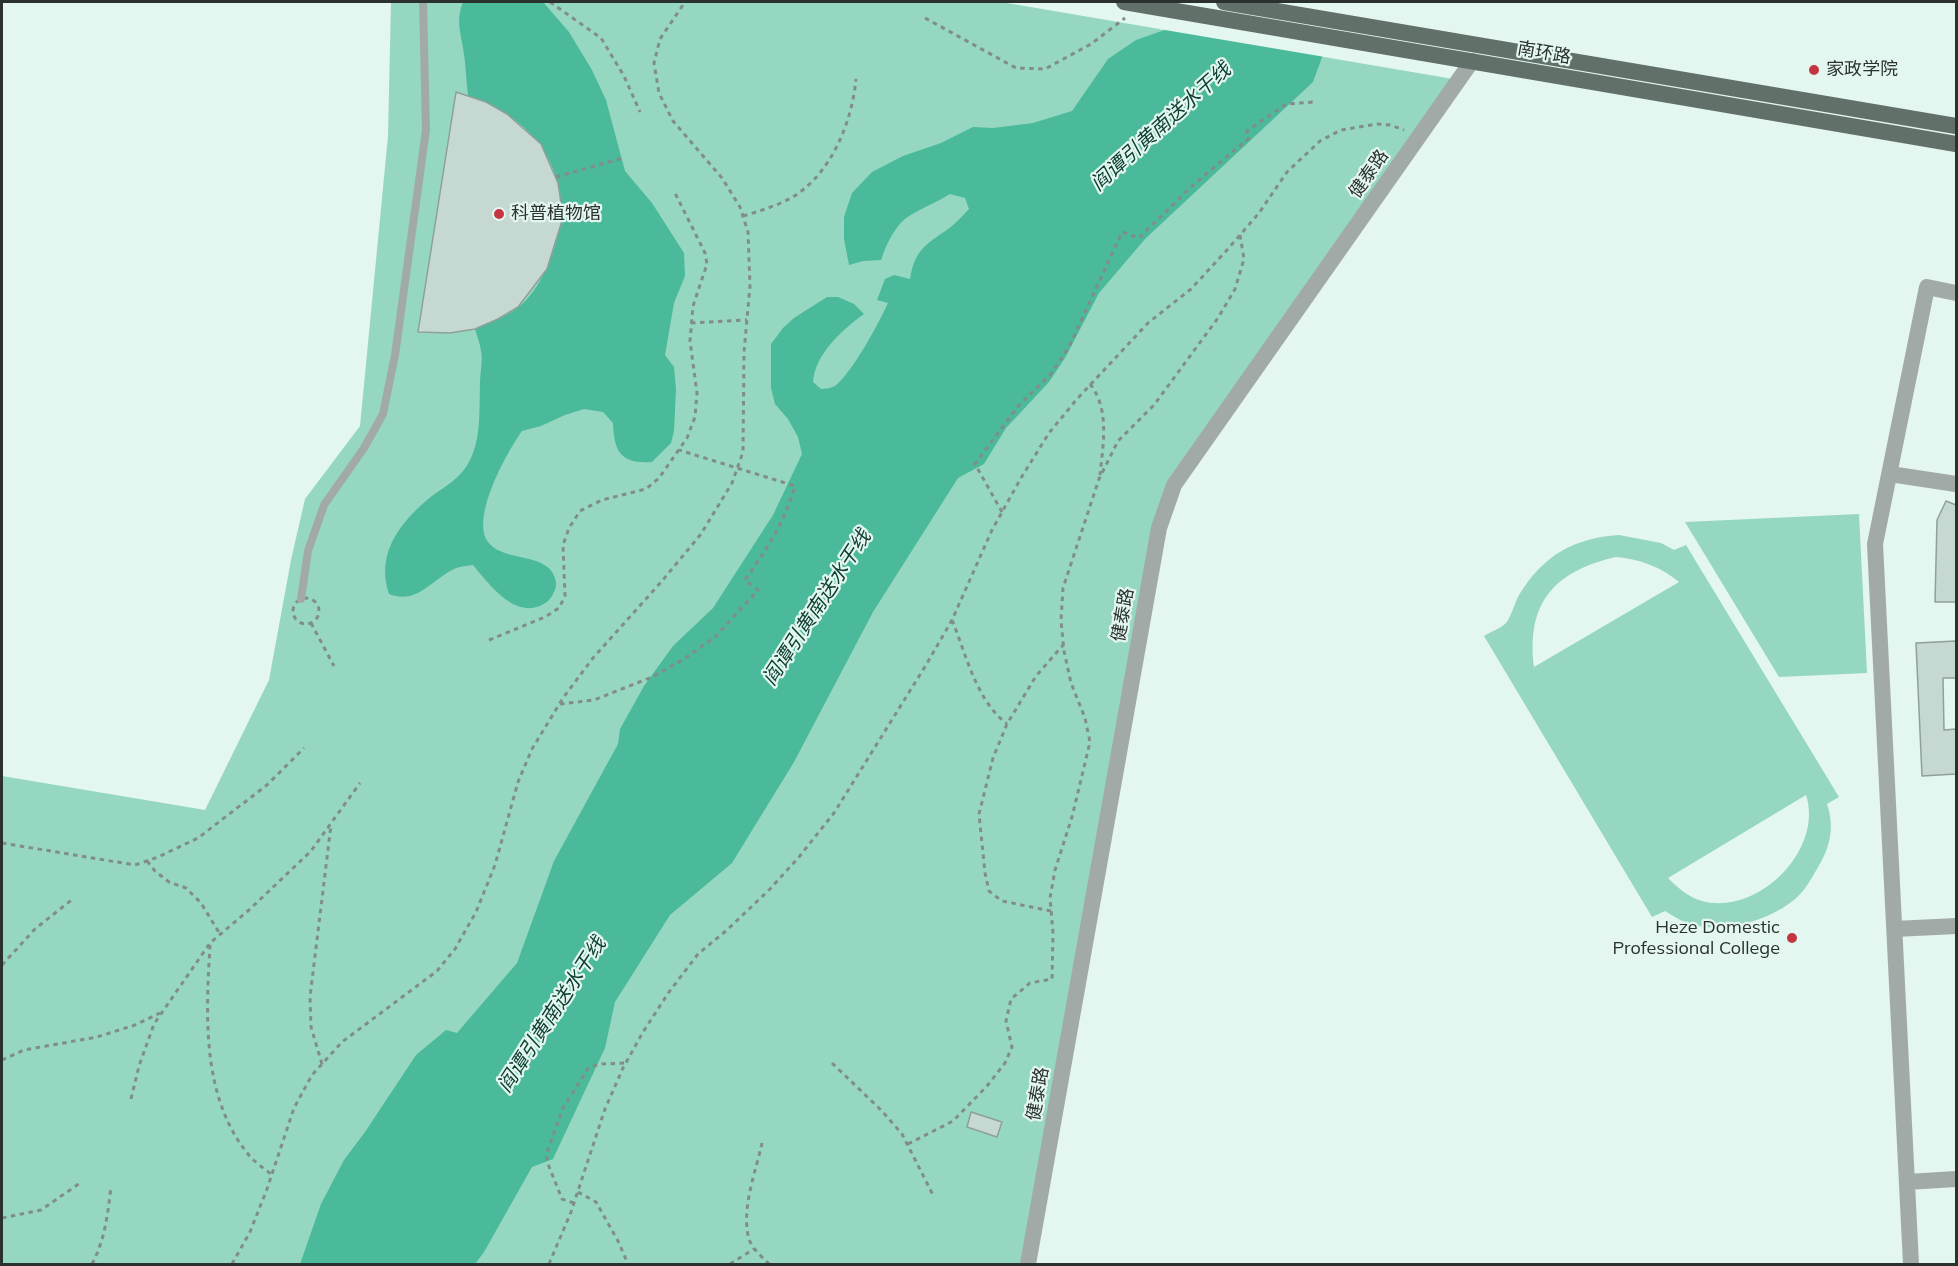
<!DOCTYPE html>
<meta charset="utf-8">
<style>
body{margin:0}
#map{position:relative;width:1958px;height:1266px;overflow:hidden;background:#e3f6ef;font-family:Mulish,sans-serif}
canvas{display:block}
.frame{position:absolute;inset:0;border:3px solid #2a312f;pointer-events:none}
</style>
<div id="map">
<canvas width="1958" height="1266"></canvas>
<div class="frame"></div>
</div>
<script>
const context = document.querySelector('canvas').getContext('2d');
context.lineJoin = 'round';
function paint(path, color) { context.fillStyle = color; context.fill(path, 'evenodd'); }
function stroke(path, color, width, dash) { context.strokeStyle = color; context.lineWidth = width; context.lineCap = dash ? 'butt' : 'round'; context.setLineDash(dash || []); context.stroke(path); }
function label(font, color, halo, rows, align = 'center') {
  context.font = font + ' Mulish,"Noto Sans SC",sans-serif'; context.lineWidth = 4.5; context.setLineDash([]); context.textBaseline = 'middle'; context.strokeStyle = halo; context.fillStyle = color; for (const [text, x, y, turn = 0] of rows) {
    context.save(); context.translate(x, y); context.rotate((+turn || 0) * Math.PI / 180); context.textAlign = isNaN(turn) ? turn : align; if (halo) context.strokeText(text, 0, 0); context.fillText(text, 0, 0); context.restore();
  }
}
const green = new Path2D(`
 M391 2H1001L1459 80 1174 485 1028 1264H2V776L205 810 269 680 291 560 305 499 360 426 388 136Z
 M1859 514 1867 673 1779 677 1685 522Z
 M1619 535 1661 543 1674 550 1686 545 1839 797 1827 804C1835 828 1830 848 1817 869 1811 879 1804 892 1795 899 1769 921 1723 934 1690 924 1681 921 1673 916 1665 911L1652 917 1484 636C1490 632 1499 629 1505 624 1510 620 1515 602 1519 595 1543 556 1573 538 1619 535ZM1616 557C1640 559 1661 567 1679 582L1534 667C1526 602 1555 571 1616 557ZM1806 795C1824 850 1758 916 1702 901 1688 897 1678 888 1668 878Z`);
const water = new Path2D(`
 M463 2H543L569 32 592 70 606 100 625 171 652 203 684 253 685 276 674 303 665 355 674 367 676 389 674 431 671 443 652 462C621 464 614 452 613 423L603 412 584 409 565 415 541 426 522 431C507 452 469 520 489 543 505 563 551 551 556 582 557 588 552 598 547 602 517 623 490 585 473 565 467 566 460 566 454 569 431 580 417 605 389 594 376 555 398 525 427 500 440 489 456 482 466 467 482 443 479 411 480 383 480 372 483 361 481 351 480 343 477 336 475 329 489 323 503 318 516 309 534 296 546 272 553 252 578 179 539 119 468 96 466 80 466 64 463 48 460 31 456 19 463 2Z
 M1201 2H1349L1325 49 1313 82 1145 239 1099 293 1065 358 1049 382 1006 428 984 464 958 478 873 612 794 762 732 863 670 915 615 1002 605 1048 553 1159 532 1167 484 1252 475 1264H300L321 1204 344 1160 365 1132 416 1055 446 1030 457 1033 517 963 554 861 618 744 620 729 644 686 673 646 713 608 773 515 802 454 798 437 788 419 775 404 771 388V344L783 328 794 318 827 297H838L854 304 864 314C842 330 815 354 813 382L821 389C826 389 831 388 835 386 852 373 879 323 888 303L877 300 885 279 894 275 910 279C915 247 928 244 952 226 958 221 963 215 969 209L965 198 950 194C937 202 922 208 909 216 895 225 886 245 881 260L863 261 849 265 844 239V217L852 193 872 172 903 156 941 143 973 127 993 128 1033 123 1072 111 1108 59 1136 40 1176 26Z`);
const pier = new Path2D(`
 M1197 2H1352L1325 57 1159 29 1175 23Z`);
const building = new Path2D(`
 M456 92 486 102 507 114 541 144 558 183 561 203V224L547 269 518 307 498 319 475 329 450 333 418 332Z
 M1946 501 1956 505V602H1935L1937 520Z
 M1956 641V678H1943L1944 730 1956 729V774L1922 776 1916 643Z
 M971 1112 1002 1122 997 1137 967 1127Z`);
const path = new Path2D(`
 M550 2 601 38 624 76 640 112
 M925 18 1016 68 1045 69 1091 44 1125 18
 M556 177 623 158
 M743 216C760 211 776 206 791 198 831 175 852 122 856 79
 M691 323 747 320
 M1090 384C1110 409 1103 445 1100 475
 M1002 512 975 464 1019 405 1050 375 1069 347 1122 232 1139 238 1192 186 1249 138 1247 131 1286 104 1314 102
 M293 611a13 13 0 1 1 26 0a13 13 0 1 1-26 0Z
 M952 620C966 654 976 700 1007 724
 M311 623 334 666
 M489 640 545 617 559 608 565 596 563 545 569 528 580 511 602 500 646 489 659 478 687 438 695 417 697 393 690 341 693 306 707 264 705 253 675 193
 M560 704 594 700 652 677 684 659 715 637 758 590 745 580C768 547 783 525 795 486L679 450
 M2 843 135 865 158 857 198 838 267 785 304 748
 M147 861 155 871 169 882 186 888 201 903 220 934
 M1051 911 1002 901 989 891 985 873 979 814 993 758 1007 724 1036 676 1064 644
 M210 945C206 1014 201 1096 248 1154 254 1162 264 1168 272 1175
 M2 965 35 929 74 898
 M2 1060 24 1050 97 1037 135 1025 160 1013
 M832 1063 881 1110 902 1134 933 1195
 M322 1064 311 1027 310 997 331 825
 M131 1099 139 1066 154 1024 210 943 249 910 311 851 360 783
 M762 1143C756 1171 742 1206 748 1235 750 1247 761 1256 769 1264
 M908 1144 953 1121 987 1086 1005 1063 1012 1047 1006 1021 1011 999 1030 983 1052 979 1053 933 1050 898 1055 870 1072 817 1090 742 1085 718 1071 683 1064 651 1061 621 1063 588 1099 479 1118 441 1154 405 1218 318 1235 289 1244 259 1240 235
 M578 1192 596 1202 618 1241 628 1264
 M574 1203 562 1199 548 1164 546 1155 563 1108 589 1067 602 1064 626 1063
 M2 1218 41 1210 80 1183
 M92 1264C105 1240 108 1213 111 1186
 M232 1264 250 1232 267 1189 294 1108 312 1075 342 1042 437 971 455 949 476 912 495 865 518 782 532 749 563 698 593 658 662 581 701 534 732 483 743 452 744 352 750 286 748 232 740 207 722 178 673 121 659 93 654 63 660 39 685 2
 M549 1264 571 1212 605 1109 623 1068 643 1032 669 992 698 954 727 930 770 889 799 857 834 813 926 665 952 620 992 530 1021 478 1049 433 1077 399 1148 323 1191 289 1227 250 1259 213 1287 172 1320 141 1341 130 1377 124 1390 125 1404 130
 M730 1264 754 1249`);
const service = new Path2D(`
 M301 599 308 551 324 505 364 448 383 414 395 355 426 130 423 2`);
const minor = new Path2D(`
 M1890 474 1956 484
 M1895 929 1956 926
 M1907 1182 1956 1179
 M1911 1264 1875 544 1927 287 1956 293`);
const tertiary = new Path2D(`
 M1028 1264 1159 528 1174 485 1472 61`);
const primary = new Path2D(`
 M1124 2 1956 144
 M1224 2 1956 126`);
const markers = [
 [1814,70,6,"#c53541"],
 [499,214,6,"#c53541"],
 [1792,938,6,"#c53541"]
];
const streetNames = [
 ["南环路",1544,53,10],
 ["健泰路",1369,174,-55],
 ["健泰路",1123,615,-80],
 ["健泰路",1038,1094,-80]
];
const poiNames = [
 ["家政学院",1826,70],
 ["科普植物馆",511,214],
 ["Heze Domestic",1780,928,"right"],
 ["Professional College",1780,949,"right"]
];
const waterNames = [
 ["阎谭引黄南送水干线",1161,127,-42],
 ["阎谭引黄南送水干线",817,608,-57],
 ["阎谭引黄南送水干线",552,1015,-57]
];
paint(green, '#96d7c1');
paint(water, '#4aba9a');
paint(pier, '#e3f6ef');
paint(building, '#c5d8d1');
stroke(building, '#8ea099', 1.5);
stroke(path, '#818d89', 3, [4.5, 4.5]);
stroke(service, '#a2aaa7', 8);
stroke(minor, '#a2aaa7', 16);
stroke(tertiary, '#a2aaa7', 16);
stroke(primary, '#62706a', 16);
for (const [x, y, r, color] of markers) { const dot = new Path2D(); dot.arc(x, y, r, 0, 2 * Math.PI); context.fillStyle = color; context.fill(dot); stroke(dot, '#e3f6ef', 2); }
label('18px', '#2a312f', '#e3f6ef', streetNames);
label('18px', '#2a312f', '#e3f6ef', poiNames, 'left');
label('italic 20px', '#0f4033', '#e3f6ef', waterNames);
</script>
